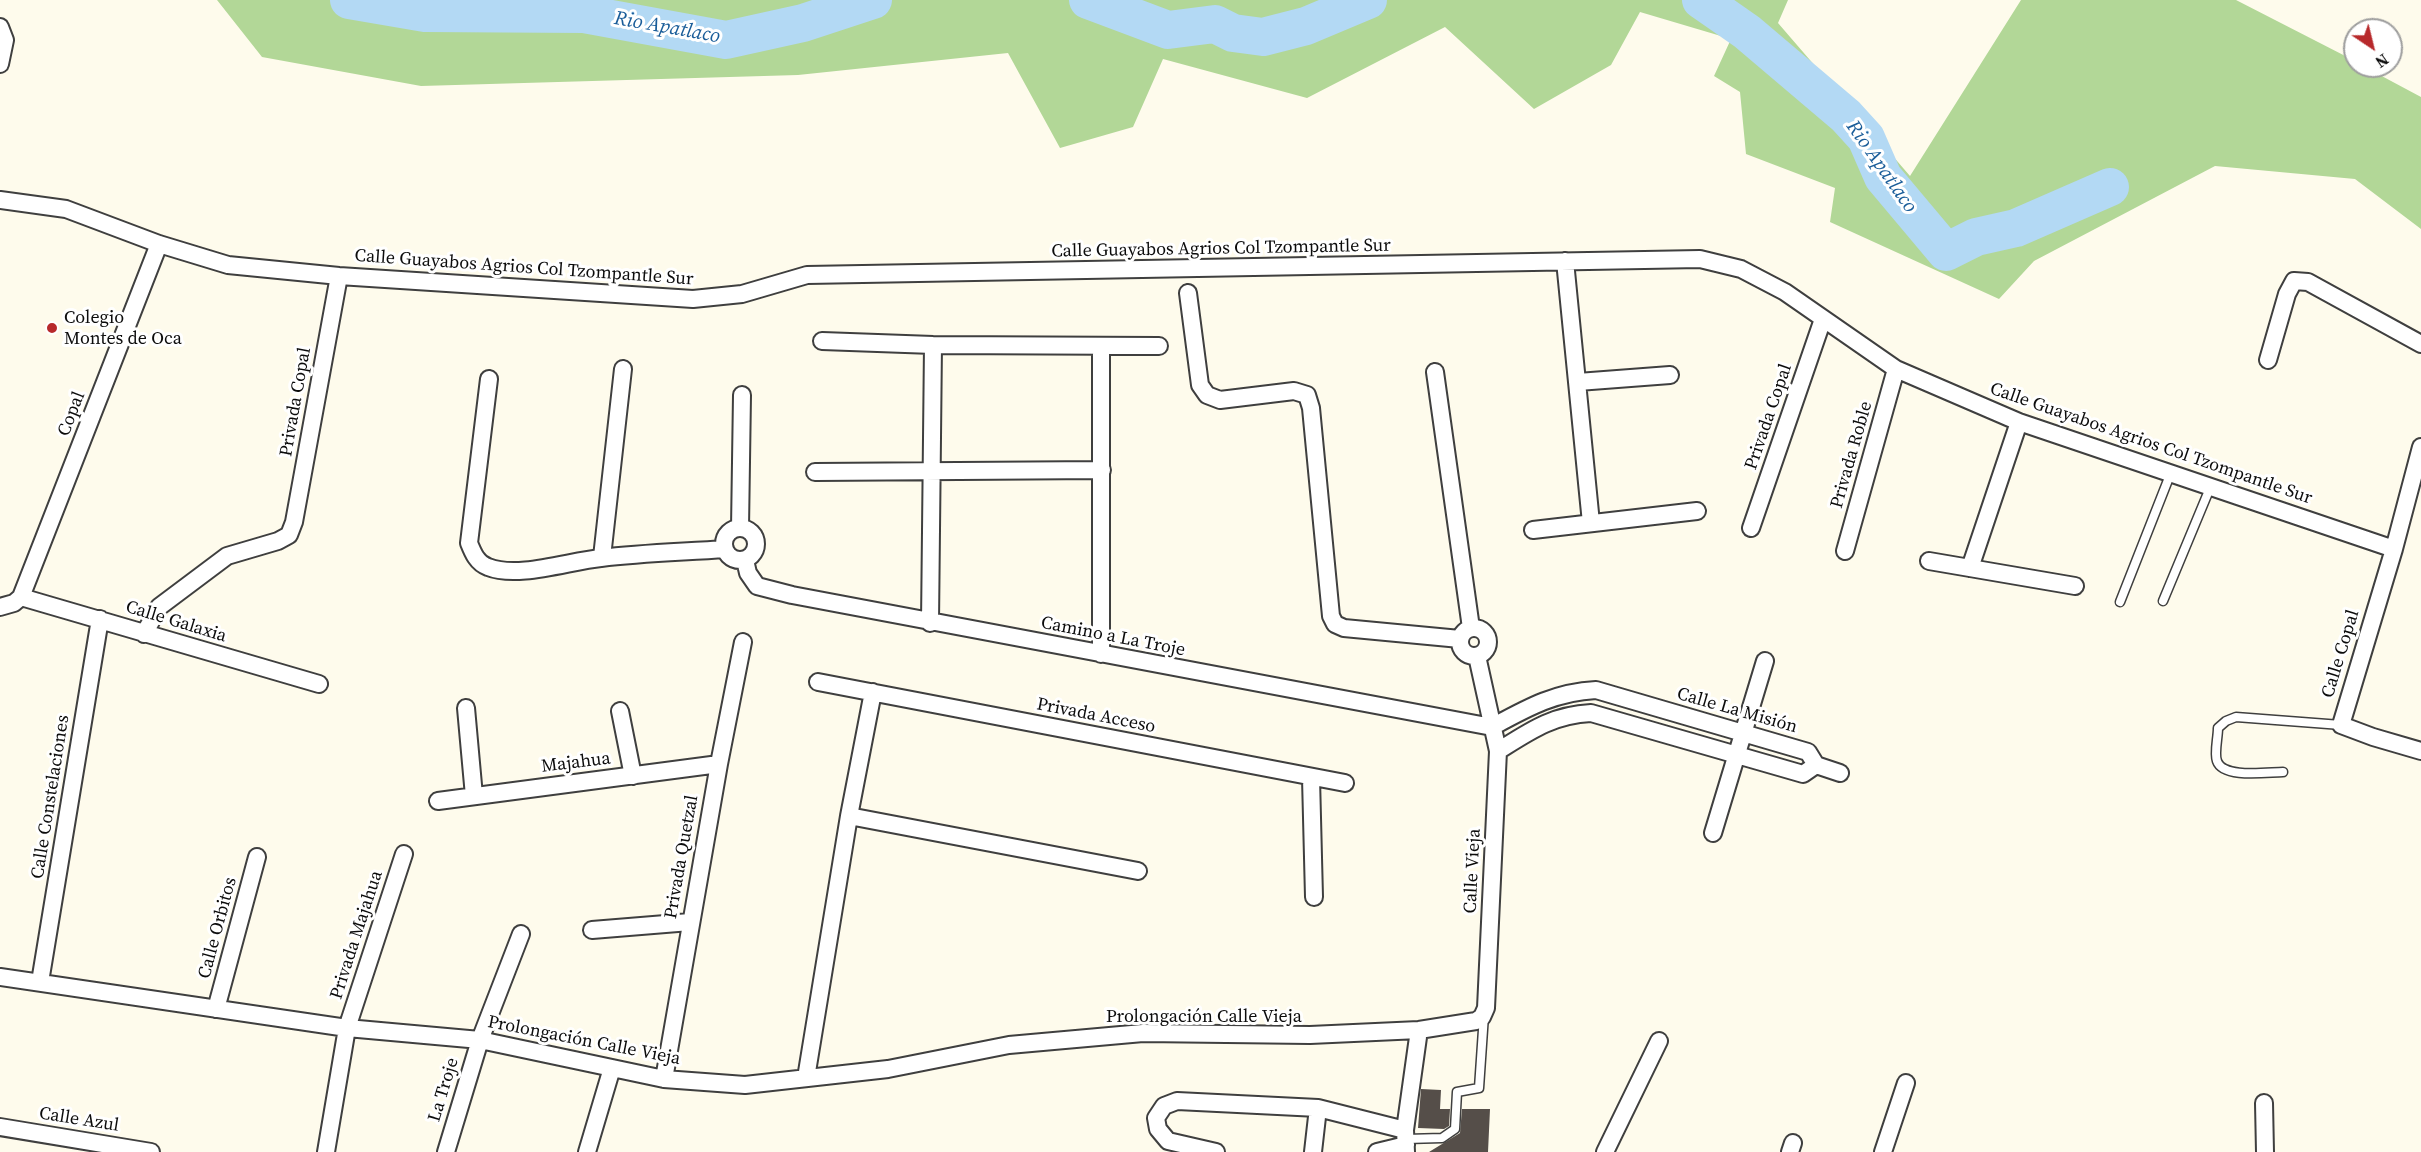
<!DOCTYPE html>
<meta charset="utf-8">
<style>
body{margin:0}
#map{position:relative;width:2421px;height:1152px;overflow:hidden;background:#fefbec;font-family:"Source Serif 4",serif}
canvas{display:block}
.north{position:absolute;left:2343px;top:18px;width:60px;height:60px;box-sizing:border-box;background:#fff;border:2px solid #9e9e9e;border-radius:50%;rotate:145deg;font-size:16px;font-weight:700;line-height:24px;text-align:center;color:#0c0c0c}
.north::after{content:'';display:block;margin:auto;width:21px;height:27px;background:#b7292b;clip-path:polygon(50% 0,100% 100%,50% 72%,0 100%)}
</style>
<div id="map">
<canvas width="2421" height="1152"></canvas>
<div class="north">N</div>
</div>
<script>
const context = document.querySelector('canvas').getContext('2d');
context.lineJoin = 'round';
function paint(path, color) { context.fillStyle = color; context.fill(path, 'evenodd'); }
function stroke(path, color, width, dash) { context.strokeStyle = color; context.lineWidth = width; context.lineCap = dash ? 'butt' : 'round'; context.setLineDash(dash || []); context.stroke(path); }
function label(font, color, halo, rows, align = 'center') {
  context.font = font + ' "Source Serif 4",serif'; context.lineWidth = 6; context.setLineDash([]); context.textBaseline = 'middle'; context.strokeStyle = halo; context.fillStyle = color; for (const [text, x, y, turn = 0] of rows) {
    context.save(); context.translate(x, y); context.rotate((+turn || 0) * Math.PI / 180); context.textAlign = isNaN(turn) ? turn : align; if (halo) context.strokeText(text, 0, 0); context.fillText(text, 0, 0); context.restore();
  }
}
const forest = new Path2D(`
 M217 0H1788L1778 23 1910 176 2021 0H2236L2355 61V66H2363L2421 97V229L2355 179 2215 166 2034 261 1999 299 1830 222 1835 188 1746 154 1740 92 1714 76 1731 39 1640 12 1611 65 1534 109 1445 27 1307 98 1163 59 1133 127 1060 148 1008 53 798 75 421 86 262 57Z`);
const river = new Path2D(`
 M349 0 425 13 584 14 726 40 803 23 873 0
 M1088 0 1168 30 1215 24 1233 33 1263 37 1306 26 1368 0
 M1701 0 1747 32 1846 116 1866 138 1883 177 1946 252 1976 237 2016 228 2110 187`);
const building = new Path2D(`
 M1421 1089 1441 1090 1440 1109H1450L1449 1126 1444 1129 1418 1128Z
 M1462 1109H1490L1488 1152H1429L1460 1133Z`);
const service = new Path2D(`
 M2163 601 2210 488
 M2120 602 2170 475
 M2283 772C2268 772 2223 779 2217 761 2214 753 2218 738 2218 728L2226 721 2236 717 2341 725
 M1406 1139 1442 1138 1455 1129 1457 1092 1479 1088 1484 1015`);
const minor = new Path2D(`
 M0 27 5 40 0 64
 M0 200 66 209 159 244 228 265 339 276 693 299 742 294 807 275 1700 259 1741 269 1785 292 1896 369 2019 422 2394 549
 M1565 261 1591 523
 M1188 293 1200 385 1207 395 1220 400 1294 391 1307 395 1311 408 1331 616 1335 624 1344 628 1460 639
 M822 341 933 345 1159 346
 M2268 360 2287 294 2294 281 2308 282 2421 344
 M1435 372 1471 628
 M489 379 469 543C473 553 477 563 488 567 518 579 569 561 601 558 642 553 684 552 725 549
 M1578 382 1670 375
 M2421 447 2394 549 2341 725 2373 737 2421 751
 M815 472 1102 470
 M740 528 742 395
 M1751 528 1823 319
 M724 544a16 16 0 1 1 32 0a16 16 0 1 1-32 0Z
 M1533 530 1697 511
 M1845 551 1896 369
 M602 557 623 369
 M745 560 748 573 757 586 792 595 1492 727
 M1929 561 2075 586
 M1970 568 2019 422
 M21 597 319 684
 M0 607 14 603 21 597 159 244
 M930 623 933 345
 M1460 642a14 14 0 1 1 28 0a14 14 0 1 1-28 0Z
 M144 634 159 607 227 556 278 541 289 535 294 522 339 276
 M1101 654V346
 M818 682 1345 783
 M466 708 474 796
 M620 711 633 776
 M1492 727C1527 708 1555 692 1596 690L1808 752 1816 765
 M1498 751C1530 731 1552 715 1591 713L1803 774 1816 765
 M1816 765 1840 773
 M1311 778 1314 897
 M438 801 719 764
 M849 816 1138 871
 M1713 833 1765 661
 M592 930 690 922
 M0 977 347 1028 480 1040 664 1079 745 1085 888 1069 1009 1045 1143 1033 1310 1035 1419 1030 1476 1021 1482 1017 1486 1008 1498 751 1477 656
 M40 982 100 619
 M216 1009 257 857
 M806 1078 849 816 873 692
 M664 1079 719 764 743 642
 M2264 1103 2265 1152
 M0 1127 151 1152
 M326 1152 347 1028 404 854
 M446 1152 480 1040 521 934
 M587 1152 612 1068
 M1216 1152 1168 1141 1158 1129 1156 1118 1164 1106 1177 1101 1318 1108 1405 1130
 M1313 1152 1318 1108
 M1377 1152 1406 1145
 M1406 1152 1405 1130 1419 1030
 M1605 1152 1659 1041
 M1790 1152 1793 1143
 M1883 1152 1906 1083`);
const markers = [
 [52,328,6,"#b7292b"]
];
const streetNames = [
 ["Calle Guayabos Agrios Col Tzompantle Sur",1221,249,-1],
 ["Calle Guayabos Agrios Col Tzompantle Sur",524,268,4],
 ["Privada Copal",296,402,-80],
 ["Copal",72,414,-69],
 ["Privada Copal",1769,417,-71],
 ["Calle Guayabos Agrios Col Tzompantle Sur",2151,444,19],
 ["Privada Roble",1852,455,-74],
 ["Calle Galaxia",176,622,17],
 ["Camino a La Troje",1113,637,11],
 ["Calle Copal",2341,654,-73],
 ["Calle La Misión",1737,711,16],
 ["Privada Acceso",1096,716,11],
 ["Majahua",576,763,-7],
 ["Calle Constelaciones",51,797,-81],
 ["Privada Quetzal",682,857,-80],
 ["Calle Vieja",1473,871,-87],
 ["Calle Orbitos",218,928,-75],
 ["Privada Majahua",357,935,-72],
 ["Prolongación Calle Vieja",1204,1017],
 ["Prolongación Calle Vieja",584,1041,11],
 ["La Troje",444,1090,-73],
 ["Calle Azul",79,1120,9]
];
const poiNames = [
 ["Colegio",64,318],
 ["Montes de Oca",64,339]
];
const waterNames = [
 ["Rio Apatlaco",667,28,10],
 ["Rio Apatlaco",1881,167,55]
];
paint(forest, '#b2d797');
stroke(river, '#b3d9f4', 38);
paint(building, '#554e49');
stroke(service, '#3f3f3f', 11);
stroke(minor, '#3f3f3f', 20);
stroke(service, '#fff', 8);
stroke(minor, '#fff', 16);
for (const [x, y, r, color] of markers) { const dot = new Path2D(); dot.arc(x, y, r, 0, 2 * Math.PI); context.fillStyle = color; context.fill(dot); stroke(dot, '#fff', 2); }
label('18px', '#0c0c0c', '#fff', streetNames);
label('18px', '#0c0c0c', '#fff', poiNames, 'left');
label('italic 20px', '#1a5d99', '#fff', waterNames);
</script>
